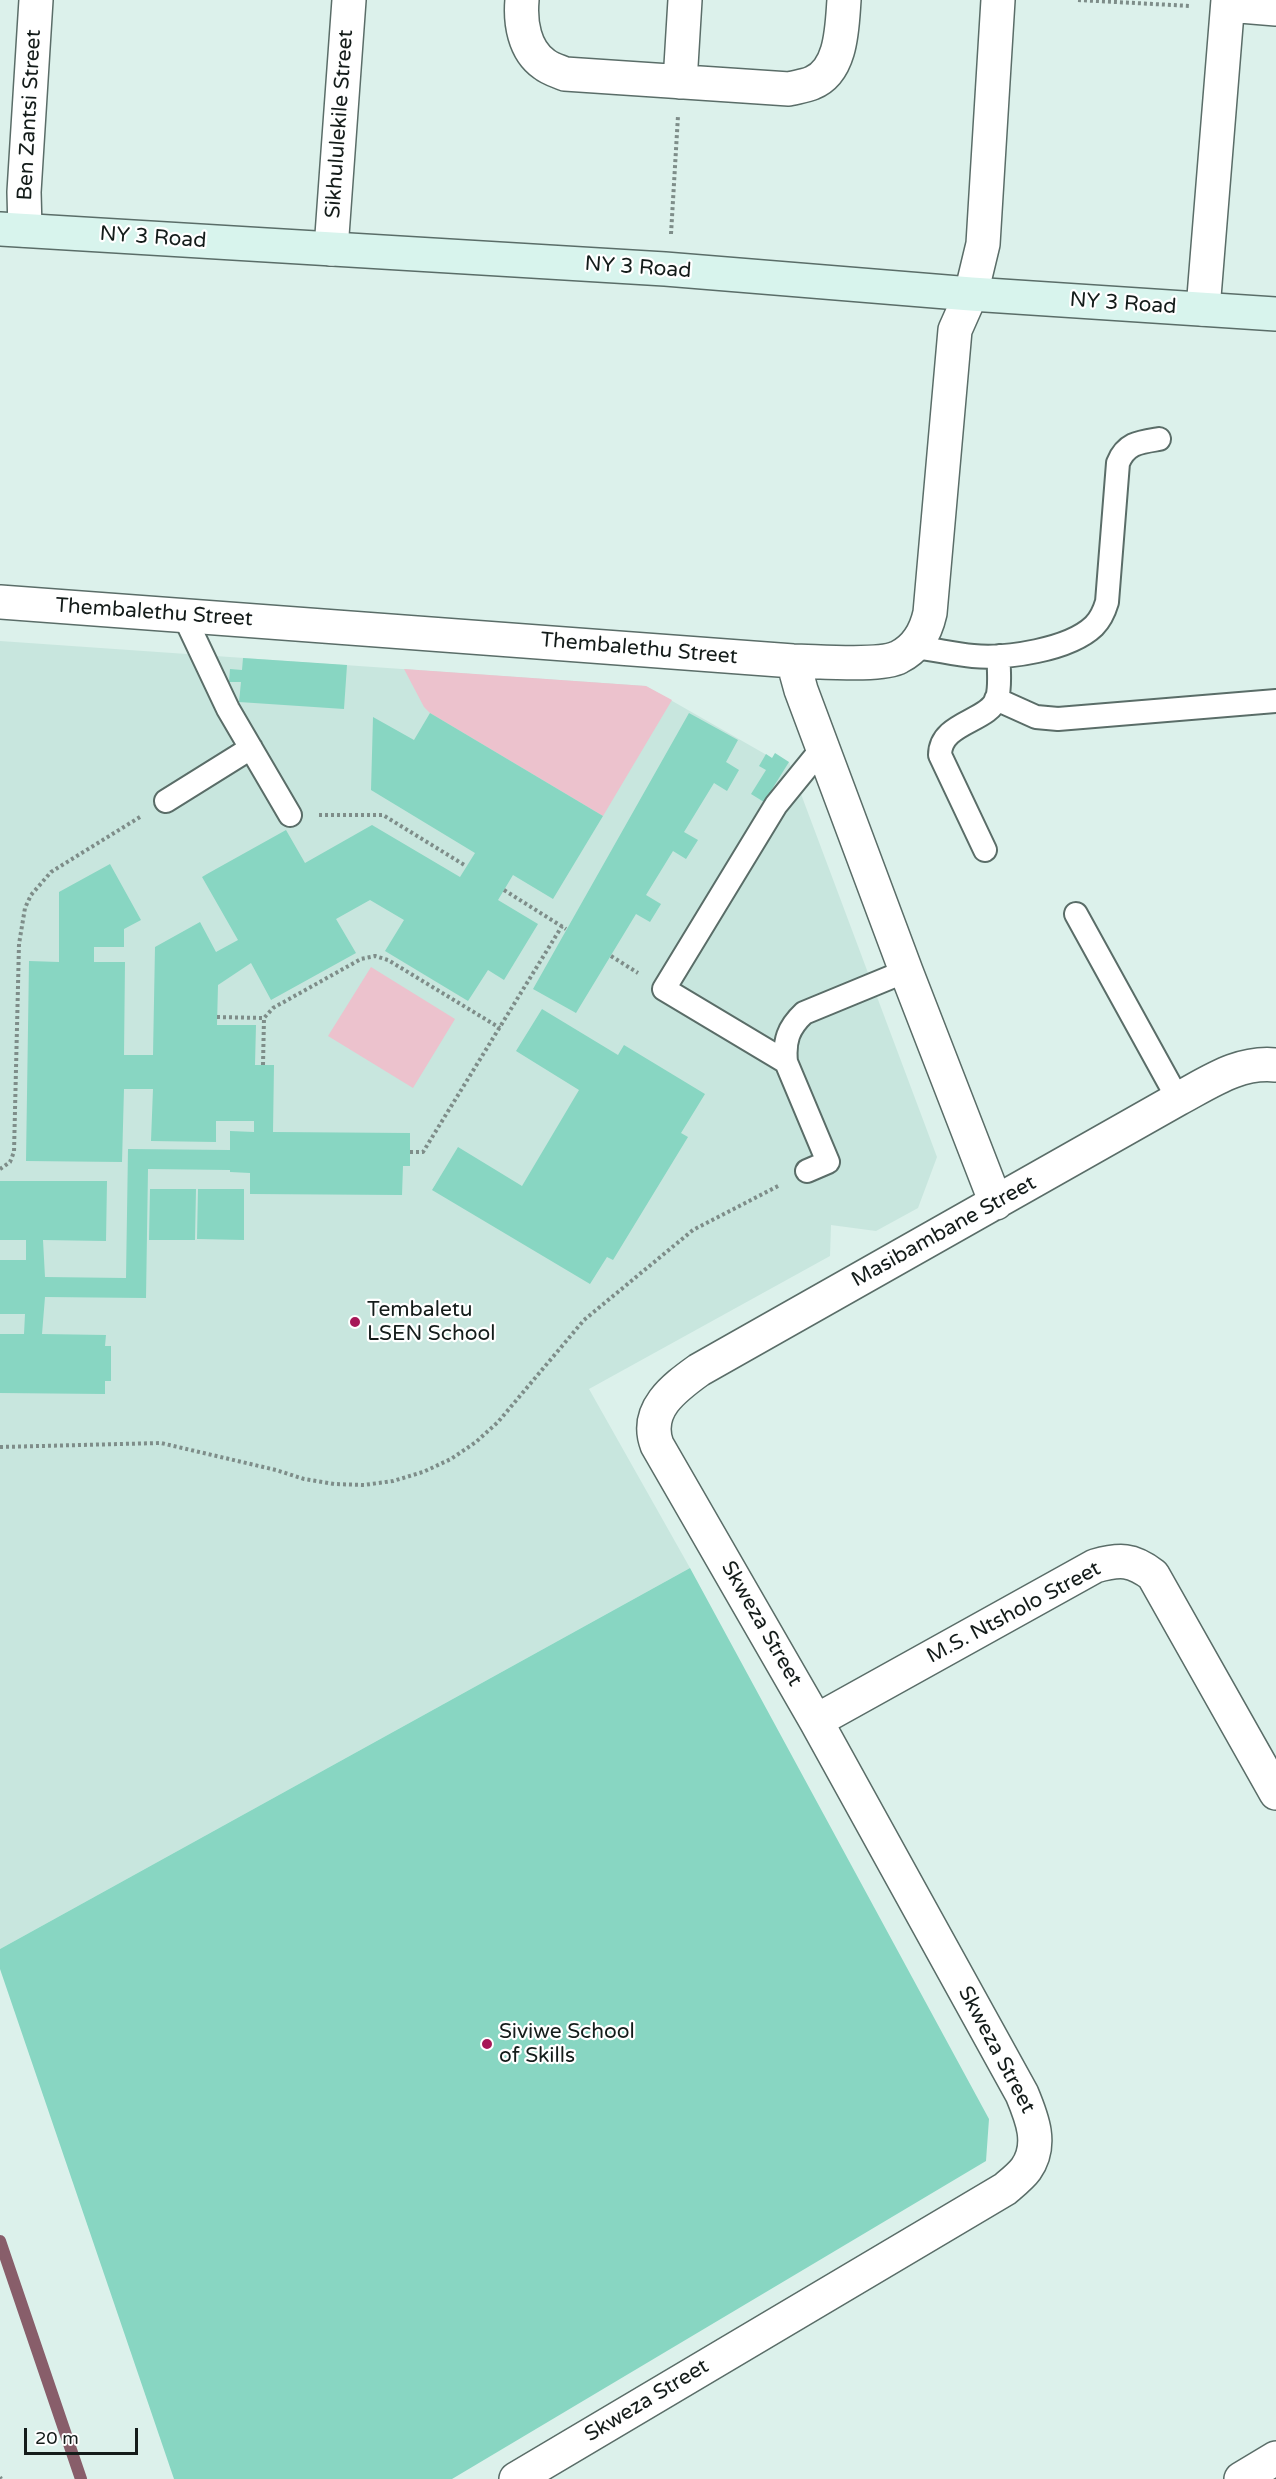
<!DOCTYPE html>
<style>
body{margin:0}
#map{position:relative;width:1276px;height:2479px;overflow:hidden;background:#dcf1eb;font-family:"Varela Round",sans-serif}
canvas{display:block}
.scale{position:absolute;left:24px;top:2428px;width:114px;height:27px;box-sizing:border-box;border:3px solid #141c1a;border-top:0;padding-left:8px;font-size:18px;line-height:21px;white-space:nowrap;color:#141c1a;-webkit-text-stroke:4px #fff;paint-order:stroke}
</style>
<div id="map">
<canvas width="1276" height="2479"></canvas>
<div class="scale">20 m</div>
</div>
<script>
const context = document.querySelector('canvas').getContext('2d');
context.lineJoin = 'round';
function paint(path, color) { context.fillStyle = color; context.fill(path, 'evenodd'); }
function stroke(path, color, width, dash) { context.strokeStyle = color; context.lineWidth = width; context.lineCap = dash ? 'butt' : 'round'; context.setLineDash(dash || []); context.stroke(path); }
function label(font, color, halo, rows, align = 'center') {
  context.font = font + ' "Varela Round",sans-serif'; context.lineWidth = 4.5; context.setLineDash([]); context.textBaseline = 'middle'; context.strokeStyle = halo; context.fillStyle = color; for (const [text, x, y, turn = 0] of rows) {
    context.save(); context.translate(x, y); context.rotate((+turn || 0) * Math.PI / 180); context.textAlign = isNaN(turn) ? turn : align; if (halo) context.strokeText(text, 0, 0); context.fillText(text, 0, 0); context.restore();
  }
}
const built = new Path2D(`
 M0 641 646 686 772 758 789 762 937 1157 918 1208 876 1231 831 1225 830 1256 589 1389 690 1568 0 1949Z`);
const green = new Path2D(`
 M404 669 646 686 672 700 603 816 430 713 424 707Z
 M371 967 455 1019 413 1088 328 1036Z`);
const stream = new Path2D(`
 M0 2241 81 2479`);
const building = new Path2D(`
 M243 658 347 665 344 709 239 702 241 682H229L230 669 242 670Z
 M430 713 603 816 553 899 513 875 498 900 538 924 504 980 488 970 468 1001 385 951 404 920 370 900 336 919 356 953 271 1000 251 963 218 985 217 1025H256L255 1065H274L273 1132 410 1133V1166H403L402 1195 250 1194V1173L230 1172V1170L148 1169 146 1298 45 1297 42 1334 106 1335 105 1346H111V1381H105V1394L0 1393V1334H24L25 1314H0V1260H26V1240H0V1181H107L106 1241 43 1240 45 1277 126 1278 128 1149 230 1150V1131L254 1132V1121H216V1142L151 1141 153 1089H124L122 1162 26 1161 29 961 59 962V892L110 864 141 920 124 929V947H94V962H125L124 1055H153L155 947 200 922 216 952 238 940 202 877 207 874 286 830 305 863 372 825 460 877 475 853 371 790 373 717 414 740Z
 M689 713 738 740 726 762 739 770 727 791 714 783 684 832 698 840 686 859 673 851 646 895 661 904 650 922 636 914 576 1013 533 989Z
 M775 753 789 762 764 802 751 794 766 770 759 766 766 754 772 758Z
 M542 1009 618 1055 624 1045 705 1094 681 1133 688 1137 613 1260 607 1257 590 1284 432 1190 458 1147 522 1186 579 1090 516 1051Z
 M150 1189H196L195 1240H149Z
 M198 1189H244V1240L197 1239Z
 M690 1568 989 2119 986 2161 452 2479H174L0 1969V1949Z`);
const path = new Path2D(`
 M1078 0 1191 6
 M671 234 678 116
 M319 815H383L466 866
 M504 890 566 929
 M611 956 638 973
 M217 1017 264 1018
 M263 1065 264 1018 273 1008 361 959 375 956 388 960 500 1028
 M410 1152H423L562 926
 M0 1169 10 1162 14 1152 19 944 25 908 31 895 51 872 140 817
 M0 1447 161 1443 276 1470 304 1479 334 1484 364 1485 393 1481 423 1472 451 1459 476 1442 498 1422 584 1320 693 1230 780 1185
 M0 2477 1 2479`);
const lane = new Path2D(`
 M184 616 228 709 290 815
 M913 647C933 649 953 654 973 656 1006 659 1069 650 1094 626 1101 619 1104 612 1107 602L1118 463C1126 443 1140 442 1159 439
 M996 699 1036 717 1058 719 1276 701
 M166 801 251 748
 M985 850 940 755C940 722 989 722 997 698 1001 686 998 670 999 656
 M1076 914 1178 1099
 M786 1062C784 1041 788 1028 804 1013L906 971
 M807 1171 828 1162 786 1062 664 989 776 805 824 746`);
const street = new Path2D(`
 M522 0C520 22 524 50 544 64 550 69 558 71 565 74L789 89C796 87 805 86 812 83 842 71 842 27 844 0
 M1228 5 1276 9
 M680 82 685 0
 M25 230 24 192 36 0
 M331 249 349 0
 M1203 309 1228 0
 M0 602 793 661C816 661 881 667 899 657 917 648 926 631 930 613L955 330 971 294 983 244 998 0
 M793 661 801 690 906 971 996 1203
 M816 1721 1095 1566C1120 1559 1132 1559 1153 1575L1276 1793
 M516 2479 1005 2189C1012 2183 1021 2176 1026 2169 1043 2145 1032 2118 1022 2094L816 1721 657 1445C644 1410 674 1388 699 1370L1178 1099C1210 1082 1239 1061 1276 1065
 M1241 2479 1276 2458`);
const secondary = new Path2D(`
 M0 229 665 269 971 294 1276 314`);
const markers = [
 [355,1322,6,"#a61757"],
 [487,2044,6,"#a61757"]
];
const streetNames = [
 ["Ben Zantsi Street",30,115,-87],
 ["Sikhululekile Street",340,124,-86],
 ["NY 3 Road",153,238,4],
 ["NY 3 Road",638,268,4],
 ["NY 3 Road",1123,304,4],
 ["Thembalethu Street",154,613,4],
 ["Thembalethu Street",639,649,5],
 ["Masibambane Street",944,1232,-29],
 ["M.S. Ntsholo Street",1014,1613,-28],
 ["Skweza Street",761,1624,60],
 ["Skweza Street",996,2050,62],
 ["Skweza Street",647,2401,-31]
];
const poiNames = [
 ["Tembaletu",367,1310],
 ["LSEN School",367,1334],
 ["Siviwe School",499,2032],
 ["of Skills",499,2056]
];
paint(built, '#c8e6de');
paint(green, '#ecc2cd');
stroke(stream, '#885e6a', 12);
paint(building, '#88d6c2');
stroke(lane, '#5a6d68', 26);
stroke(street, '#5a6d68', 36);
stroke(secondary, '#5a6d68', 36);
stroke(path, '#7e8d89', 4, [3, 3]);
stroke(lane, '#fff', 22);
stroke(street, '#fff', 33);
stroke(secondary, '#d8f4ed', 33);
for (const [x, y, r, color] of markers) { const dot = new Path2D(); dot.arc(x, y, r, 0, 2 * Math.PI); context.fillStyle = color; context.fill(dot); stroke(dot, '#fff', 2); }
label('21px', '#141c1a', '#fff', streetNames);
label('21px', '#141c1a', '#fff', poiNames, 'left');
</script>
